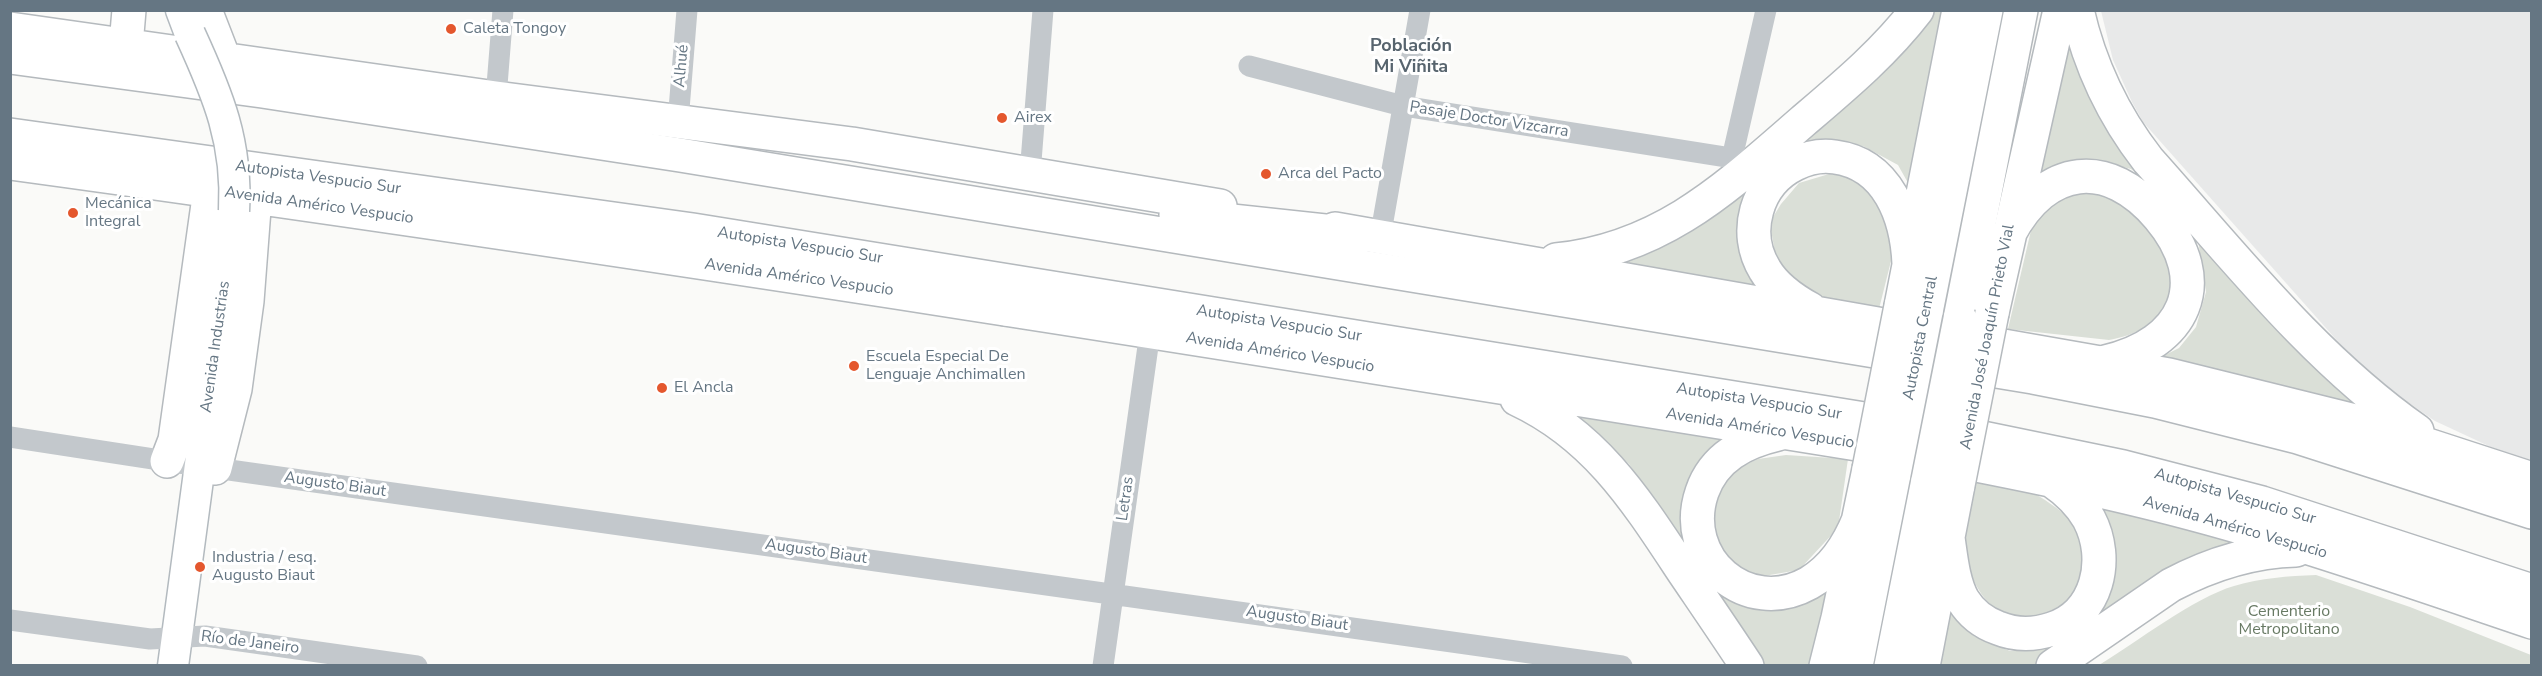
<!DOCTYPE html>
<meta charset="utf-8">
<style>
body{margin:0}
#map{position:relative;width:2542px;height:676px;overflow:hidden;background:#fafaf8;font-family:"Nunito Sans",sans-serif}
canvas{display:block}
.frame{position:absolute;inset:0;border:12px solid #657683;pointer-events:none}
</style>
<div id="map">
<canvas width="2542" height="676"></canvas>
<div class="frame"></div>
</div>
<script>
const context = document.querySelector('canvas').getContext('2d');
context.lineJoin = 'round';
function paint(path, color) { context.fillStyle = color; context.fill(path, 'evenodd'); }
function stroke(path, color, width, dash) { context.strokeStyle = color; context.lineWidth = width; context.lineCap = dash ? 'butt' : 'round'; context.setLineDash(dash || []); context.stroke(path); }
function label(font, color, halo, rows, align = 'center') {
  context.font = font + ' "Nunito Sans",sans-serif'; context.lineWidth = 6; context.setLineDash([]); context.textBaseline = 'middle'; context.strokeStyle = halo; context.fillStyle = color; for (const [text, x, y, turn = 0] of rows) {
    context.save(); context.translate(x, y); context.rotate((+turn || 0) * Math.PI / 180); context.textAlign = isNaN(turn) ? turn : align; if (halo) context.strokeText(text, 0, 0); context.fillText(text, 0, 0); context.restore();
  }
}
const built = new Path2D(`
 M2101 11H2531V460L2493 448 2435 421 2387 388 2349 354 2143 122 2132 102 2113 60Z`);
const green = new Path2D(`
 M1924 11H1956L1917 199 1898 165 1863 146 1824 145 1748 195 1773 294 1603 265Z
 M2071 27 2089 98 2121 147 2364 408 2159 358 2179 348 2196 327 2206 292 2197 234 2161 194 2131 169 2093 159 2059 168 2031 193Z
 M1829 174 1846 175 1870 186 1893 236 1891 261 1879 309 1834 303 1799 290 1776 258 1771 230 1773 217 1781 204 1799 183Z
 M2076 192 2113 193C2125 205 2152 226 2160 239 2191 290 2165 330 2109 340L2008 329 2032 226 2042 209Z
 M1569 412 1729 438 1708 453 1712 575 1828 584 1819 665H1761L1629 464Z
 M1786 455 1848 459 1838 528 1799 570 1758 577 1740 569 1719 554 1711 533 1718 484 1729 472 1758 459Z
 M1978 474C1988 476 1999 477 2009 481 2031 489 2074 516 2085 537 2093 555 2089 582 2078 598 2071 609 2047 617 2034 618 1983 623 1962 570 1965 527 1967 510 1974 491 1978 474Z
 M2085 500 2246 543 2037 665 1936 666 1950 591 1955 607 1974 636 2010 651 2044 647 2100 609Z
 M2316 575 2410 607 2531 655V665H2099C2137 642 2193 598 2234 586 2261 578 2288 576 2316 575Z`);
const street = new Path2D(`
 M1249 66 1403 106 1732 158 1766 10
 M496 98 503 10
 M678 122 687 10
 M1030 174 1043 10
 M1380 238 1420 10
 M10 437 199 466
 M215 468 1622 666
 M10 620 150 639 205 636 417 666
 M1103 666 1150 332`);
const secondary = new Path2D(`
 M181 10 190 34
 M173 666 234 211`);
const primary = new Path2D(`
 M205 10 224 59
 M2077 10C2090 67 2113 115 2148 160 2233 255 2313 358 2417 431
 M10 29 496 98 852 144 1220 206
 M126 45 129 10
 M10 163C648 250 1284 352 1920 454 2030 475 2139 497 2247 529 2343 557 2437 590 2532 622
 M1335 229 2169 375 2351 420 2532 479
 M2009 234C2046 164 2108 157 2159 217 2214 282 2185 344 2105 362
 M1556 260C1662 249 1726 188 1802 122 1843 87 1884 53 1917 10
 M1901 306 1959 10
 M1810 309C1792 299 1775 287 1765 270 1742 233 1756 183 1795 164 1807 158 1822 155 1835 157 1888 164 1907 217 1909 264
 M1992 313 2060 10
 M1517 399C1596 436 1636 500 1683 571 1704 602 1726 634 1747 666
 M1778 434C1744 442 1714 457 1702 492 1679 559 1747 618 1809 583 1833 569 1849 544 1859 519
 M167 461 175 440 210 190
 M215 468 235 389 247 301 255 196
 M1948 538C1951 558 1953 582 1963 600 1971 613 1984 623 1998 628 2015 635 2034 635 2052 629 2098 614 2110 559 2089 519 2080 503 2067 491 2051 480
 M1826 666 1838 618 1869 469
 M1923 666 1958 485
 M2053 666 2171 585C2211 564 2251 551 2296 550`);
const highway = new Path2D(`
 M10 57 262 91 680 155 2033 377 2155 401 2298 437 2532 512
 M10 135 693 230 1982 438 2123 467 2262 503 2532 591
 M1176 215 1362 235
 M929 285 1006 309
 M1926 312 1986 10
 M1960 319 2021 10
 M1856 666 1894 474
 M1891 666 1928 480`);
const secondaryBridge = new Path2D(`
 M190 34C218 95 238 143 234 211`);
const primaryBridge = new Path2D(`
 M1869 469 1901 306
 M1958 485 1992 313`);
const highwayBridge = new Path2D(`
 M1894 474 1926 312
 M1928 480 1960 319`);
const markers = [
 [451,29,6,"#e4572e"],
 [1002,118,6,"#e4572e"],
 [1266,174,6,"#e4572e"],
 [73,213,6,"#e4572e"],
 [854,366,6,"#e4572e"],
 [662,388,6,"#e4572e"],
 [200,567,6,"#e4572e"]
];
const poiNames = [
 ["Caleta Tongoy",463,29],
 ["Airex",1014,118],
 ["Arca del Pacto",1278,174],
 ["Mecánica",85,204],
 ["Integral",85,222],
 ["Escuela Especial De",866,357],
 ["Lenguaje Anchimallen",866,375],
 ["El Ancla",674,388],
 ["Industria / esq.",212,558],
 ["Augusto Biaut",212,576]
];
const streetNames = [
 ["Alhué",682,66,-85],
 ["Pasaje Doctor Vizcarra",1489,120,9],
 ["Autopista Vespucio Sur",318,178,8],
 ["Avenida Américo Vespucio",319,206,8],
 ["Autopista Vespucio Sur",800,246,9],
 ["Avenida Américo Vespucio",799,278,8],
 ["Autopista Vespucio Sur",1279,324,9],
 ["Avenida José Joaquín Prieto Vial",1988,337,-79],
 ["Autopista Central",1921,338,-79],
 ["Avenida Industrias",216,347,-82],
 ["Avenida Américo Vespucio",1280,353,9],
 ["Autopista Vespucio Sur",1759,402,9],
 ["Avenida Américo Vespucio",1760,429,9],
 ["Augusto Biaut",335,485,8],
 ["Autopista Vespucio Sur",2235,497,16],
 ["Letras",1126,499,-82],
 ["Avenida Américo Vespucio",2235,528,16],
 ["Augusto Biaut",816,552,8],
 ["Augusto Biaut",1297,619,8],
 ["Río de Janeiro",250,643,7]
];
const parkNames = [
 ["Cementerio",2289,612],
 ["Metropolitano",2289,630]
];
const neighbourhoodNames = [
 ["Población",1411,47],
 ["Mi Viñita",1411,68]
];
paint(built, '#e8e9e9');
paint(green, '#dadfd7');
stroke(secondary, '#b3babf', 33);
stroke(primary, '#b5babe', 36);
stroke(highway, '#b4b9bd', 36);
stroke(street, '#c3c8cc', 21);
stroke(secondary, '#fff', 30);
stroke(primary, '#fff', 33);
stroke(highway, '#fff', 33);
stroke(secondaryBridge, '#b3babf', 33, []);
stroke(primaryBridge, '#b5babe', 36, []);
stroke(highwayBridge, '#b4b9bd', 36, []);
stroke(secondaryBridge, '#fff', 30);
stroke(primaryBridge, '#fff', 33);
stroke(highwayBridge, '#fff', 33);
for (const [x, y, r, color] of markers) { const dot = new Path2D(); dot.arc(x, y, r, 0, 2 * Math.PI); context.fillStyle = color; context.fill(dot); stroke(dot, '#fff', 2); }
label('16px', '#657683', '#fff', poiNames, 'left');
label('16px', '#657683', '#fff', streetNames);
label('16px', '#687a64', '#fff', parkNames);
label('bold 18px', '#57646e', '#fff', neighbourhoodNames);
</script>
